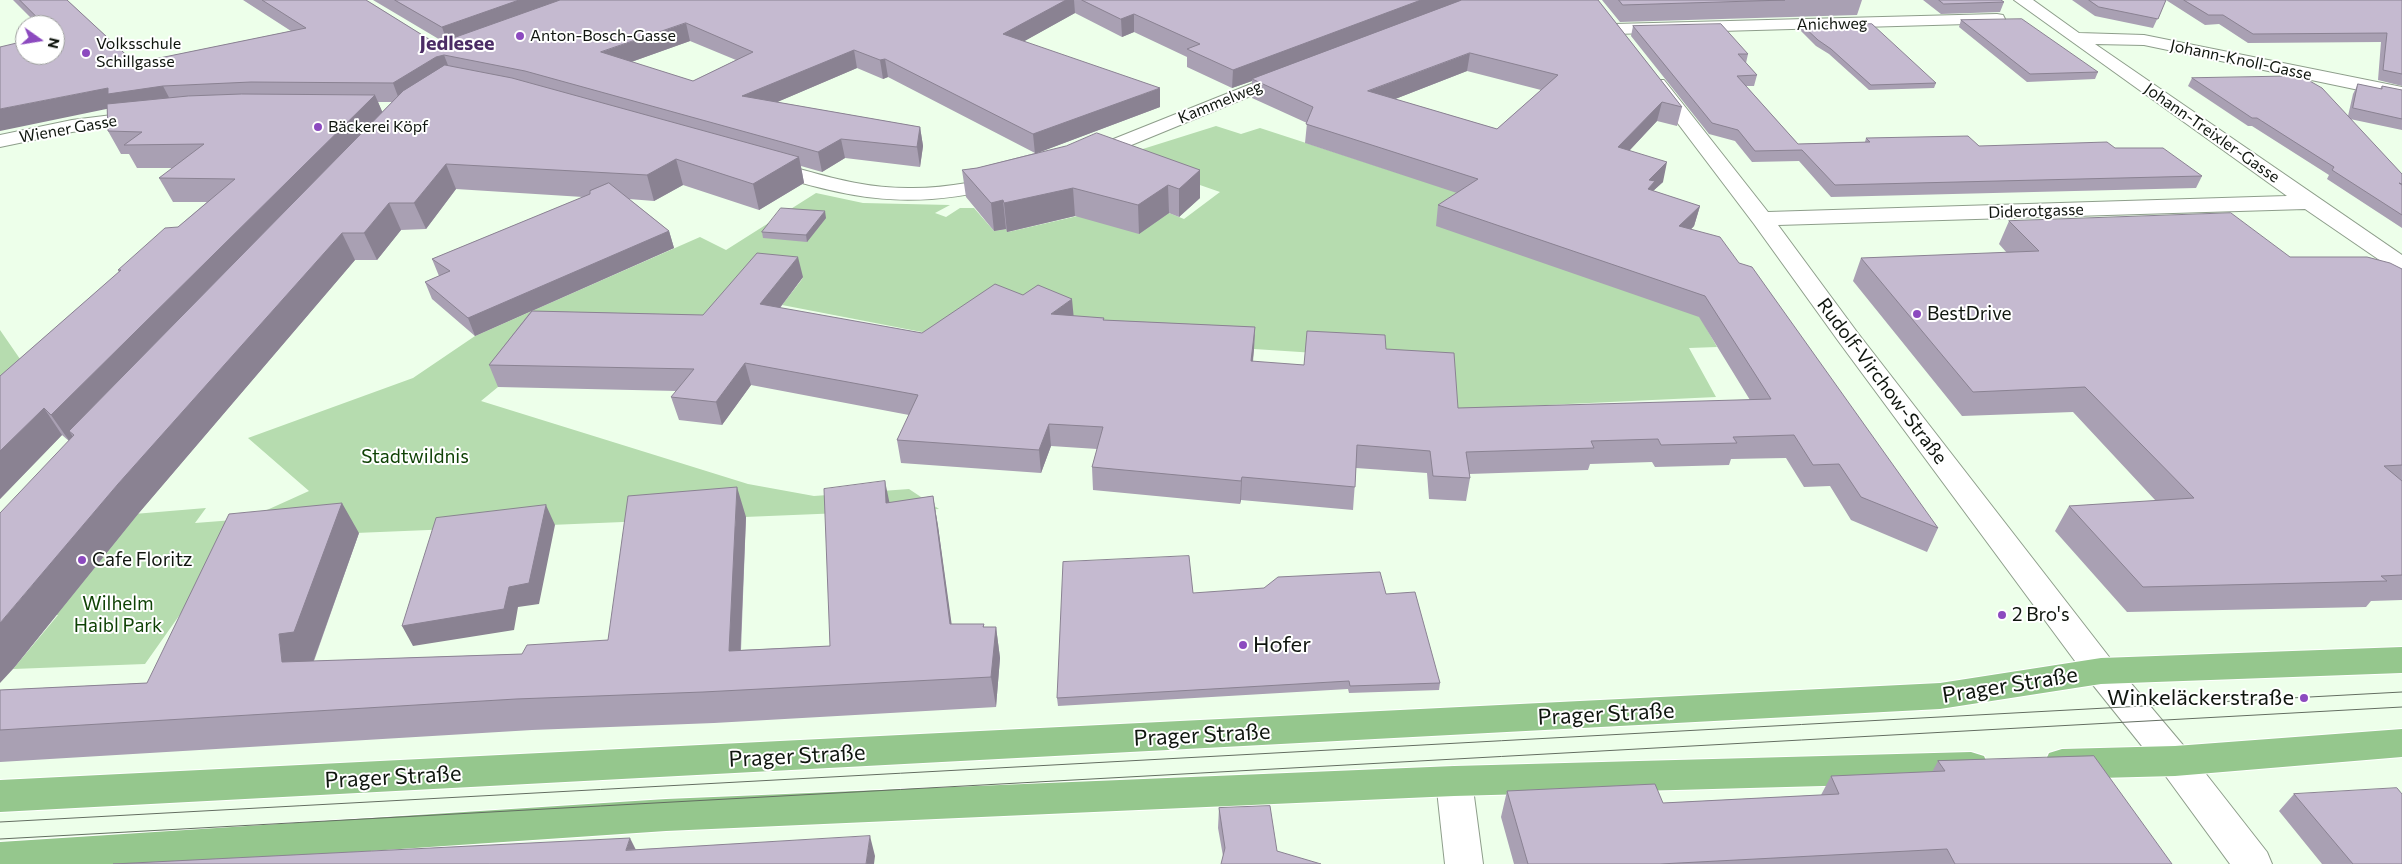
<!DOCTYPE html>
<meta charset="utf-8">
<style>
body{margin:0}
#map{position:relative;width:2402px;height:864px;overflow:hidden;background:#edffea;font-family:Commissioner,sans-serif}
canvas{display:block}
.north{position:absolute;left:15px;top:15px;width:50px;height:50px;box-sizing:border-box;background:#fff;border:1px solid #9fa19f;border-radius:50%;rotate:103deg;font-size:14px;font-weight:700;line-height:20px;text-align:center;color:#0f150e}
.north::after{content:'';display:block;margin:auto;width:18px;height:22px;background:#8c4abf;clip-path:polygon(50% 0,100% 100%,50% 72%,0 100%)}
</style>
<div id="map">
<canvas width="2402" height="864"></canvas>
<div class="north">N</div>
</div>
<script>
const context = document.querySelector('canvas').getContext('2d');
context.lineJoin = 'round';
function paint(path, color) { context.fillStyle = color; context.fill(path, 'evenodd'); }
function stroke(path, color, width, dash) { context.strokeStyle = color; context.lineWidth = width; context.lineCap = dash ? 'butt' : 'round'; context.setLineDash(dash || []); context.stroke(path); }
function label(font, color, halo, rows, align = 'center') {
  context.font = font + ' Commissioner,sans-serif'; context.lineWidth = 4; context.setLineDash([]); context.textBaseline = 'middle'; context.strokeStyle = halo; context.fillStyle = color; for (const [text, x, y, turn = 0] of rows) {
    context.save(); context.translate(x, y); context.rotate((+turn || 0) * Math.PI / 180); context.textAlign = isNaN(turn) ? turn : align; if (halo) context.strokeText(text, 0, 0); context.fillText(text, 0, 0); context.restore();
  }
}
const green = new Path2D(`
 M1216 126 1241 134 1260 128 1475 198 1700 317 1717 347 1689 348 1716 397 1399 412 1331 354 1254 349 984 344 782 305 803 278 764 310 518 361 498 387 481 401 748 484 814 496 909 489 939 509 234 538 145 664 13 669 58 615H51L134 514 206 508 195 523 247 519 309 491 248 438 413 378 475 336 700 237 726 250 816 193 863 203 950 205 935 213 946 217 960 208H974L994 231 1006 229 1008 232 1095 212 1169 213 1184 219 1220 192 1131 161 1095 164Z
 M0 330 29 372 0 399Z`);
const minor = new Path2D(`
 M2014 0H2033L2079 33 2144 35 2402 87V99L2144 45 2095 44 2402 255V272L2394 270 2305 209 1778 225 1857 332 2113 662 2188 751 2267 852 2272 864H2230L2162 771 2089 680 1839 342 1754 224 1648 84 1650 80H1664L1768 212 2287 196Z
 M1997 14 2003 15 2005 19 2003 23 1615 34 1609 33 1606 29 1609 25 1615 24Z
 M1286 70 1292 71 1295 75 1292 79 1095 160 1088 162 1081 160 1078 156 1081 152Z
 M144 111 151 113 154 117 151 121 72 132 0 147V135L72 120Z
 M766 160C818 173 858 189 913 188 931 188 949 186 967 183 980 181 995 174 1008 178L1012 182 1008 186C910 211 853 200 759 170L756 166 759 162Z
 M1454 766 1467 770 1472 781 1483 864H1445L1436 781 1441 770Z`);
const major = new Path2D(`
 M2402 647V673L2101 684 1940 709 0 812V780L1940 683 2101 658Z
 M2402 729V757L2175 776 2062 779 2049 775 2044 764 2049 753 2062 749 2175 746Z
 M1971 752 1984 756 1989 767 1984 778 1971 782 1454 796 666 831 178 864H0V842L666 799 1454 766Z`);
const tram = new Path2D(`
 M0 822 2402 692
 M0 839 2402 707`);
const wall = new Path2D(`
 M13 0H67L135 63 291 31 243 0H366L432 41 439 43 442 41 373 0H1598L1682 107 1677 126 1657 121 1629 151 1663 182 1653 191 1700 206 1694 226 1691 229 1938 528 1927 552 1851 520 1830 486 1804 487 1786 458 1731 459 1729 465 1655 467 1652 462 1590 464 1588 470 1469 474 1470 478 1466 501 1429 499 1427 473 1356 468 1353 510 1241 500 1240 504 1093 490 1092 467 1097 449 1051 446 1041 473 901 463 897 440 909 415 751 385 722 425 679 420 671 397 677 391 498 387 489 365 531 311 475 336 432 299 425 282 439 276 432 259 583 197 456 189 426 229 401 230 377 260H355L138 514 13 669 69 441 62 435 0 499V376L119 272 118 270 178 227 207 202H173L159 178 173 168H137L129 154H121L108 131 107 109 55 55V25H38ZM1075 13 1122 37 1134 32 1187 57V67L1232 88 1252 81V98L1307 123 1305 143 1457 193 1438 205 1436 226 1699 317 1750 400 1458 408 1386 349 1304 365 1253 362 1254 349 1255 327 1104 320V318L1073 316 922 333 780 308 803 277 703 315 532 311 674 248 669 231 629 199 654 201 683 185 759 210 804 183 801 166 822 172 845 158 920 167 923 146 920 127 777 102 857 68 883 79 888 77 1035 153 977 168 962 170 966 197 994 231 1006 229 1007 232 1075 216 1139 234 1169 213 1179 217 1200 198V170L1037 153 1160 107 1024 41ZM690 41 736 60 693 81 631 62ZM1467 71 1541 90 1497 129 1395 99ZM378 102H392L382 112Z
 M1602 0H1862L1857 15 1620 22Z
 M1923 0H2001L2004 2 2000 12 1941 14Z
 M2072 0H2166L2153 28 2095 16Z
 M2166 0H2402V86L2378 80 2381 42 2248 43 2219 24 2205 25Z
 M1961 20 2098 72 2095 79 2027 82 1959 27Z
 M1633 26 1748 54 1746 63 1757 75 1754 86H1746L1798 144 1865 142 1866 138 1979 146 2115 148 2202 176 2196 188 1831 197 1799 161 1752 162 1735 141 1709 134 1631 36Z
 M1803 26 1936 83 1934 88 1869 90 1829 54 1816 46 1801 31Z
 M2192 78 2348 116 2353 94 2358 84 2380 89 2382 86 2402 90V130L2350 119 2402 174V228L2327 179 2329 175 2252 126H2248L2188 86Z
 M826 218 807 242 763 238 762 232Z
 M2009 221 2290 257 2402 269V600L2371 601 2366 607 2127 612 2055 531 2069 506 2156 501 2073 412 1962 416 1853 281 1861 258 2007 253 1999 244Z
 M933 496 938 526 951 624H984V627H996L1000 658 996 707 714 723 532 730 0 762V690L147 683 359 533 314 661 522 654 608 640 746 517 741 650 830 646 890 503Z
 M1193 593 1386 594 1440 683 1439 690 1349 693 1348 689 1058 706 1057 698Z
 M1938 761 2172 864H1514L1501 817 1507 791 1663 803 1821 795 1831 776 1932 772Z
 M2294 794 2402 864H2322L2279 811Z
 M1219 808 1277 851 1223 856 1218 828Z`);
const shadedWall = new Path2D(`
 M519 0H573L448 45 442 27Z
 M1066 0H1074L1075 13 1005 52 1003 34Z
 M1421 0H1465L1252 79V81L1232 88 1233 70Z
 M1134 14V32L1122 37 1121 19Z
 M686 23 690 41 606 71 601 52Z
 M854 50 857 68 747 115 742 96Z
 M1470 53 1467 71 1367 110 1368 91Z
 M444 55 451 73 400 102 393 83 436 57Z
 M885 59 888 77 883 79 880 60Z
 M163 86 173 105 116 107 0 131V109L108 88Z
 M1160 88V107L1035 154 1033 134Z
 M375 95 385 118 69 431 74 438 70 442 51 415Z
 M1662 102 1657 121 1614 167 1618 147Z
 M920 127 923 146 920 167 917 147Z
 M841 139 845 158 822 172 818 152Z
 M799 157 804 183 759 210 753 184Z
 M676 159 683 185 654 201 647 175Z
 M1667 162 1663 182 1653 191 1643 209 1649 180Z
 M446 164 456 189 426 229 414 203Z
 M1200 170V198L1179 217V189Z
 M1168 185 1169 213 1139 234 1138 205Z
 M1073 188 1075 216 1007 232 1004 203Z
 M1003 200 1006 229 994 231 991 203Z
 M389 203 401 230 377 260 364 233Z
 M1700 206 1694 226 1674 247 1679 226Z
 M825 211 826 218 807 242 806 235Z
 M669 231 674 248 475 336 468 318Z
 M342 233 355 260 138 514 13 669 0 683V623L118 484Z
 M798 257 803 277 766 326 760 304Z
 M1072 299 1074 320 1051 314Z
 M1255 327 1254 349 1250 383 1251 361Z
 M745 363 751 385 722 425 716 402Z
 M44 408 62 435 0 499V451Z
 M1049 424 1051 446 1041 473 1039 450Z
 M1242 477 1241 500 1240 504 1241 481Z
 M885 481 891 510 886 503Z
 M737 487 746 517 739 682 729 651Z
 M933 496 938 526 956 655 950 624Z
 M342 503 359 533 313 662H282L279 634Z
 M546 505 555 525 539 604 518 607 514 630 413 646 402 626 509 587Z
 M996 627 1000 658 996 707 991 677Z
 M870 836 875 856 874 864H866Z
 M630 838 640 858 626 850Z`);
const building = new Path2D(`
 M20 0H67L135 63 306 28 262 0H366L432 41 439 43 560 0H1066L1003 34 1160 88 1033 134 885 59 880 60 854 50 742 96 920 127 917 147 841 139 818 152 525 71 444 55 436 57 393 83 251 82 163 86 108 94V88L0 109V47L25 41V55H55V25H45ZM686 23 753 52 693 81 601 52Z
 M395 0H519L442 27Z
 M1082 0H1421L1233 70 1187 49 1200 44 1134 14 1121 19Z
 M1462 0H1598L1682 107 1662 102 1618 147 1667 162 1649 180 1655 181 1648 189 1700 206 1679 226 1720 237 1739 263 1752 267 1938 528 1861 497 1839 464 1813 465 1794 435 1733 437 1737 443 1661 445 1658 439 1591 441 1594 448 1466 452 1470 478 1433 476 1430 451 1357 445 1355 487 1242 477 1241 481 1092 467 1103 427 1049 424 1039 450 897 440 918 395 745 363 716 402 671 397 694 369 489 365 532 311 703 315 757 253 798 257 760 304 922 333 995 284 1023 295 1038 285 1072 299 1051 314 1104 318 1103 320 1255 327 1251 361 1304 365 1307 331 1385 335 1386 349 1454 353 1458 408 1771 399 1705 296 1438 205 1478 179 1306 124 1313 107 1252 79ZM1470 53 1558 75 1497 129 1368 91Z
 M1619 0H1785L1623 5Z
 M1939 0H2001L2004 2 1944 4Z
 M2089 0H2166L2158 19 2099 7Z
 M2184 0H2402V74L2383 70 2387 33 2253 34 2223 15H2209Z
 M2022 19 2098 72 2030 74 1961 20Z
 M1721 24 1748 54H1738L1757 75 1737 76 1798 144 1870 142 1866 138 1968 136 1979 146 2107 142 2115 148H2163L2202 176 1835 185 1802 150 1755 151 1738 130 1712 123 1633 26Z
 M1872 24 1936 83 1871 85 1831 49 1818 40 1803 26Z
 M445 65 512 78 799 157 753 184 676 159 647 175 446 164 414 203H389L364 233H342L118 484 0 623V513L74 435 69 431 403 91Z
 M2301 76 2322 88 2402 174V184L2399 183 2402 185V215L2332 170 2334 167 2257 118H2252L2192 78Z
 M2358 84 2382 89V86L2402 90V119L2353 108Z
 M242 94 375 95 51 415 44 408 0 451V376L121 270H118L165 228 178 227 235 179 159 178 204 144 124 145 142 132 108 131 107 104 188 96Z
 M1097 133 1200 170 1179 189 1168 185 1138 205 1073 188 1004 203 1003 200 991 203 962 170 977 168 1066 146Z
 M609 183 669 231 468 318 425 282 450 271 432 259 590 194V191Z
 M781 208 825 211 806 235 762 232Z
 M2231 213 2290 257H2367L2390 263 2402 269V465L2384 466 2402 481V575L2381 576 2387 581 2143 587 2069 506 2194 498 2085 387 1973 392 1861 258 2039 251 2009 221Z
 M885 481 886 503 933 496 950 624H984L983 627H996L991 677 703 692 516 699 0 730V690L147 683 229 514 342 503 294 632 279 634 282 662 522 654 527 645 608 640 628 496 737 487 729 651 830 646 824 489Z
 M546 505 529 583 509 587 504 609 402 626 436 518Z
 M1189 556 1193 593 1264 588 1278 577 1380 572 1386 594 1415 592 1440 683 1350 686 1349 681 1057 698 1063 562Z
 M2094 756 2172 864H1955L1947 849 1660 864H1528L1507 791 1655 784 1663 803 1839 794 1831 776 1945 771 1938 761Z
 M2397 788 2402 794V864H2353L2294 794Z
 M1270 806 1277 851 1321 864H1221L1225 848 1219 808Z
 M870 836 866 864H113L630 838 626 850Z`);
const markers = [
 [520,36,5,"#8c4abf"],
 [86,53,5,"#8c4abf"],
 [318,127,5,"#8c4abf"],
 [1917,314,5,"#8c4abf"],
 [82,560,5,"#8c4abf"],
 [2002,615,5,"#8c4abf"],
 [1243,645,5,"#8c4abf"],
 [2304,698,5,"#8c4abf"]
];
const farStreetnames = [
 ["Anichweg",1832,24,-1],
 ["Johann-Knoll-Gasse",2241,60,12],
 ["Kammelweg",1220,102,-22],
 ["Wiener Gasse",68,129,-10],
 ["Johann-Treixler-Gasse",2212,133,35],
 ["Diderotgasse",2036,211,-2]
];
const farPoinames = [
 ["Anton-Bosch-Gasse",530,36],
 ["Volksschule",96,44],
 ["Schillgasse",96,62],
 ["Bäckerei Köpf",328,127]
];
const poiNames = [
 ["BestDrive",1927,314],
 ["Cafe Floritz",92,560],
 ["2 Bro's",2012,615]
];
const streetNames = [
 ["Rudolf-Virchow-Straße",1882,381,53]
];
const parkNames = [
 ["Stadtwildnis",415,457],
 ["Wilhelm",118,604],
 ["Haibl Park",118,626]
];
const farDistrictnames = [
 ["Jedlesee",457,43]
];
const nearPoinames = [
 ["Hofer",1253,645],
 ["Winkeläckerstraße",2294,698,"right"]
];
const nearStreetnames = [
 ["Prager Straße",2010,685,-9],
 ["Prager Straße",1606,714,-3],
 ["Prager Straße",1202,735,-3],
 ["Prager Straße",797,756,-3],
 ["Prager Straße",393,777,-3]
];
paint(green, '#b6dcaf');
stroke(minor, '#8e9e8b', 2);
stroke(major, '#fff', 2);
paint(minor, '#fff');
paint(major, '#95c78d');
stroke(tram, '#636e61', 1);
paint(wall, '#a9a0b3');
paint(shadedWall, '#8a8292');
paint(building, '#c5bad0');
stroke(building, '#8a8292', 1);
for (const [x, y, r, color] of markers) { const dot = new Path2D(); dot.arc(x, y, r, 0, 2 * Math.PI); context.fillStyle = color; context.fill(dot); stroke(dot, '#fff', 2); }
label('16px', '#0f150e', '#fff', farStreetnames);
label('16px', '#0f150e', '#fff', farPoinames, 'left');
label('19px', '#0f150e', '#fff', poiNames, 'left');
label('19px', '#0f150e', '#fff', streetNames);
label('19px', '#0f4205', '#fff', parkNames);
label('bold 20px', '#4b2c65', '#fff', farDistrictnames);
label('22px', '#0f150e', '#fff', nearPoinames, 'left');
label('22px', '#0f150e', '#fff', nearStreetnames);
</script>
